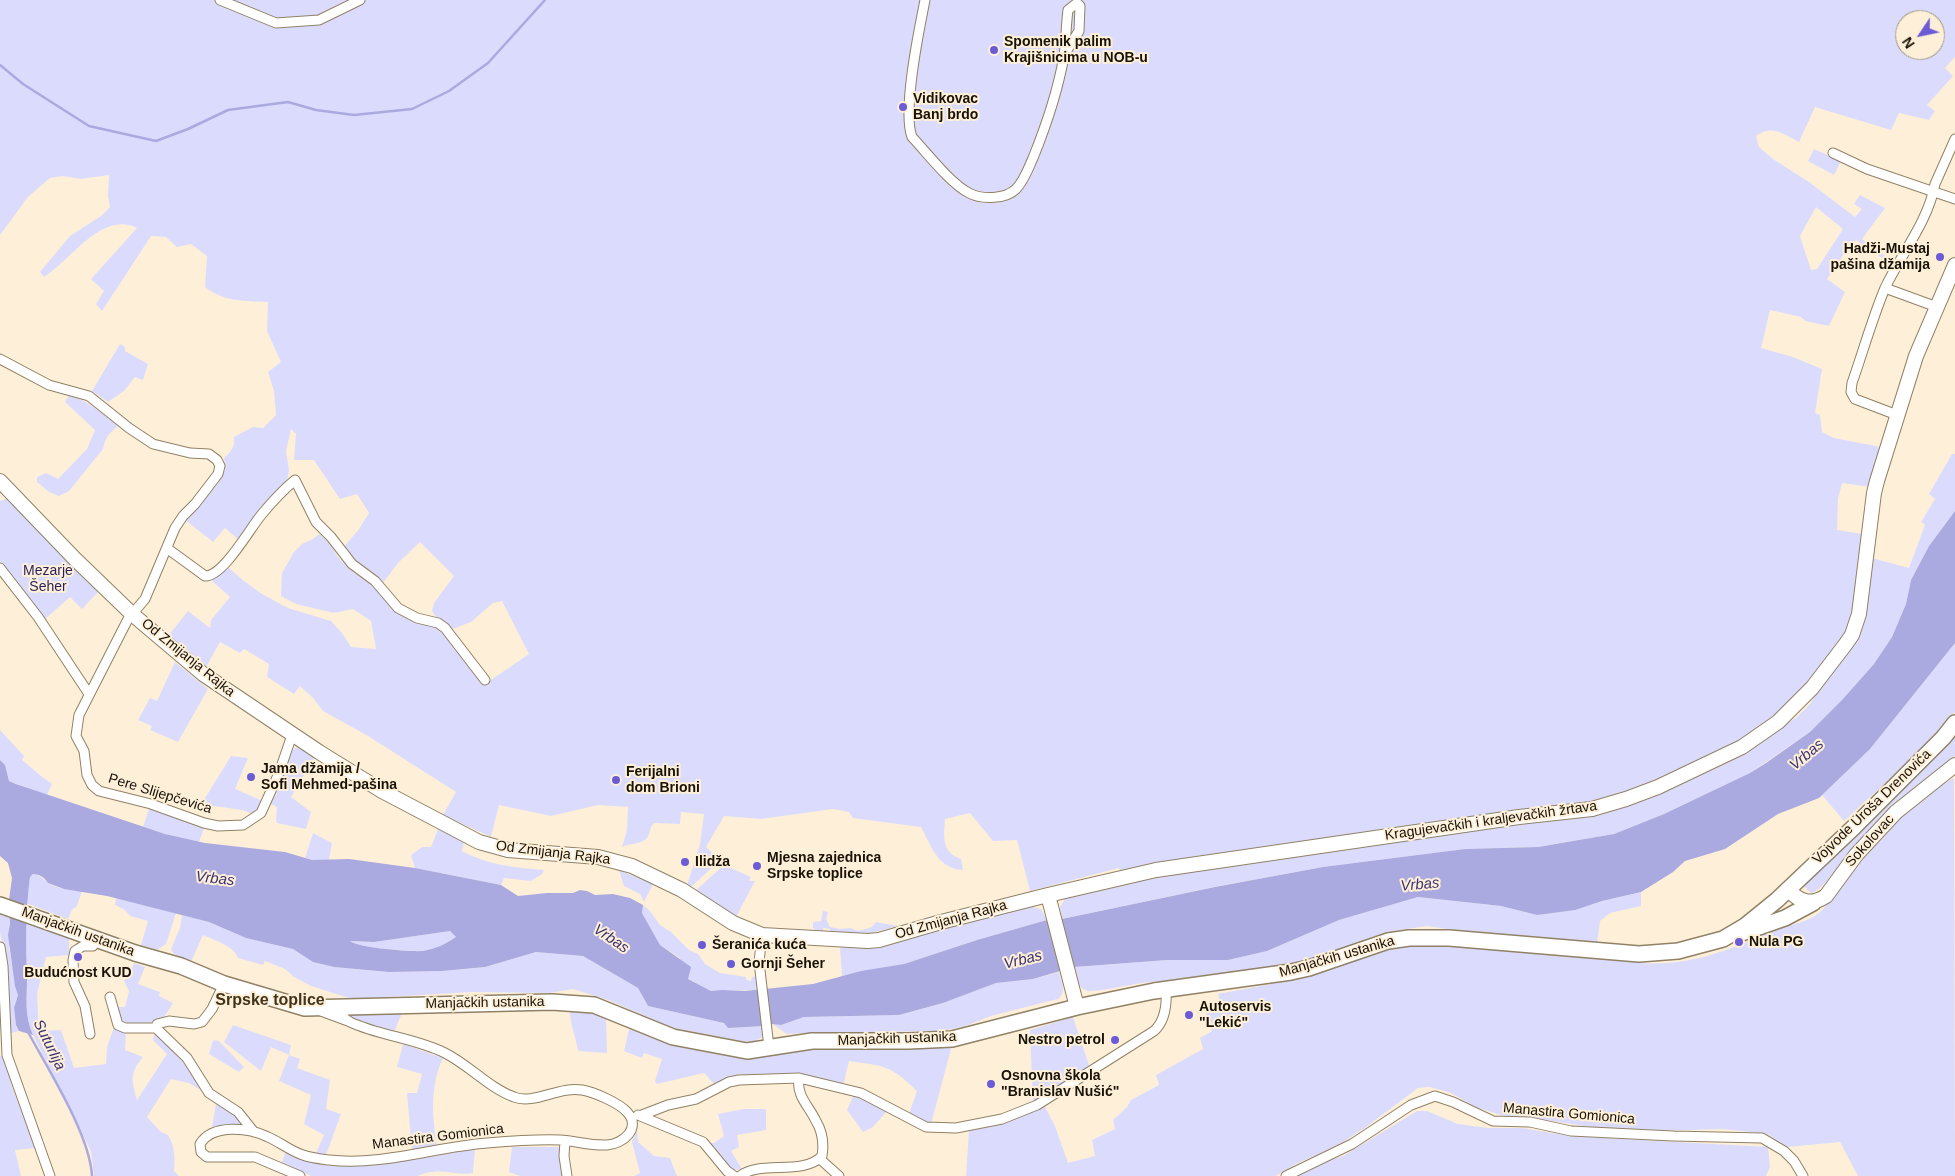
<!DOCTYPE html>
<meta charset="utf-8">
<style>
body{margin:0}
#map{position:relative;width:1955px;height:1176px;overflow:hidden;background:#fef0d8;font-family:Helvetica,sans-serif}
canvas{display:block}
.north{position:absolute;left:1895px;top:10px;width:50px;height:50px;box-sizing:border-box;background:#fef0d8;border:1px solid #a29784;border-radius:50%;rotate:236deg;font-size:14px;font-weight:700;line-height:20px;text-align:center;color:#181207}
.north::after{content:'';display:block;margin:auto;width:18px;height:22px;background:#6b5bd5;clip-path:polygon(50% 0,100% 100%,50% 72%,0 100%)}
</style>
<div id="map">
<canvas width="1955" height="1176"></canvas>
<div class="north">N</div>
</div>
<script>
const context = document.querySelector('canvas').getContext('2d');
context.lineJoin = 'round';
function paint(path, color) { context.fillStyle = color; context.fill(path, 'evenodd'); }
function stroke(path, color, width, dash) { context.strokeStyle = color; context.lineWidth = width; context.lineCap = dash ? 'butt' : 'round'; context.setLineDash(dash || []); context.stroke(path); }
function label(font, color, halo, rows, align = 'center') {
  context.font = font + ' Helvetica,sans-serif'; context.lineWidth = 4; context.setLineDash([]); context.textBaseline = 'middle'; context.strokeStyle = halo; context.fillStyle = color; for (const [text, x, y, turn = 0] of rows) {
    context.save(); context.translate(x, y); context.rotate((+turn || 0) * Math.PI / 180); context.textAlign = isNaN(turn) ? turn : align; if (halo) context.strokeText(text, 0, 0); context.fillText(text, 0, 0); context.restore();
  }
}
const green = new Path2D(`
 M0 0H1955V57L1945 68 1953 76 1927 105 1935 111 1929 120 1899 113 1891 130 1815 107 1799 142C1783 134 1772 124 1756 136L1759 147 1773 159 1809 182 1855 217 1862 209 1854 204 1860 195 1885 208 1862 239 1895 263 1893 266 1856 240 1845 252 1827 279 1845 292 1829 326 1805 321 1801 317 1770 310 1761 348 1793 357 1822 369 1815 413 1820 415 1822 432 1834 438 1881 447 1871 487 1842 483 1838 499 1837 530 1863 534C1860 559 1859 586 1854 610 1842 657 1781 713 1748 750L1797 717 1810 704 1820 688 1847 655 1857 637 1872 558 1909 568 1925 525 1921 522 1935 499 1929 494 1952 454H1955V511L1929 546 1911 580 1906 604 1892 637 1874 664 1842 700 1810 732 1750 773 1664 814 1614 834 1537 847 1465 849 1323 867 1214 887 1062 919 1060 907 1066 897 1125 885 1119 868 1030 891 1017 840 993 841 970 813 945 819C944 837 941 852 961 859L963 870C938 869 931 846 921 827L853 818 849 812 833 809 761 819 724 816 706 847 720 860 691 887 687 885 700 844 704 814 681 812 680 824 654 823C649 827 651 834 647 838 640 845 630 843 622 847L627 830 628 807 598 805 551 816 499 805 491 837 443 815 456 792 368 736 323 711 313 698 300 686 294 694 267 677 269 664 244 649 240 653 220 642 206 667 168 636 188 611 210 628 211 620 230 597 211 580 226 568H229L244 581 262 594 288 608 331 621 342 633 351 647 376 649 371 621 353 609 334 613 296 604 281 596 282 573 294 552 302 544 313 539 319 534 329 543 338 557 354 573 372 583 399 613 409 619 434 626 444 634 485 684 529 654 502 601 493 603 471 622 450 630C444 622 436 619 432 611L434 603 454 576 420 542 398 563 383 583 354 562 342 549 359 529 369 513 357 494 340 499 314 460H294L296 434 291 429 286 451 289 470 287 481 239 540 225 528 213 542 184 519C195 510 222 483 225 470 225 466 225 462 224 458 231 452 235 447 234 437L253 427 263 428 276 415 274 391 268 372 281 362 267 331 268 302C245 301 224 302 205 287L207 256 191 244 177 247 166 237 151 236 102 311 96 304 104 291 91 279 137 228C102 210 70 261 44 277L40 272 70 236 101 216 110 207 108 196 109 175 81 179 63 176 50 178 28 197 0 235ZM1905 20H1935V50H1905ZM1816 207 1843 229 1817 269 1811 270 1800 236Z
 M1814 149 1841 161 1834 175 1808 161Z
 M120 344 125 347V351L148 364 143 380 135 377 124 391 108 402 92 391Z
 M69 395C89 401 102 414 118 426 109 433 105 438 103 449L69 491 59 496 49 492 37 482V477L46 473 58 479 87 449 95 430 65 402Z
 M5 499H8L99 591 82 609 70 597 45 619 0 561V501Z
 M1955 643V712L1919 752 1844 821 1822 795 1870 749Z
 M175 662 208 689 178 742 150 730 152 726 138 720 150 698 157 701Z
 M0 730 24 756 22 760 41 776 52 784 47 795 9 781 5 765 0 760Z
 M1955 732V756C1918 785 1880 814 1850 852 1842 861 1822 892 1811 893L1804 886 1805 881Z
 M299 746 315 756 291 797 311 812 306 829 277 823 276 820 277 807 269 803 276 795 291 751Z
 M231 756 248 758 235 789 263 801 254 815C243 807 218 809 202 803Z
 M1954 778 1955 1176H1858L1840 1142 1788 1147 1767 1134 1723 1129 1621 1132 1559 1122 1501 1115 1475 1107 1451 1093 1430 1087 1418 1088 1366 1127 1339 1145 1296 1164 1276 1176H966L969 1130 1016 1118 1044 1105 1055 1126 1068 1163 1095 1156 1092 1140 1115 1129 1113 1120 1127 1107 1131 1100 1159 1085 1156 1075 1203 1049 1200 1038 1212 1031 1206 1014 1221 1006 1218 994C1242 989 1266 986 1290 979 1333 967 1377 944 1423 943 1446 942 1472 947 1496 949 1525 952 1555 953 1585 956 1612 959 1639 965 1666 963 1704 961 1740 945 1775 930 1787 925 1801 924 1813 917 1831 907 1838 885 1851 870 1880 835 1914 800 1954 778Z
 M150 806 204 828 199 842 165 834 143 827Z
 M438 829 464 842 462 851C491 866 513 867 544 870L542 874 531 881 504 878 501 885 415 868 411 855 422 847H431Z
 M313 833 332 843 329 860H312L305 858Z
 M724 865 751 877 749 881H755L736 917 695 891Z
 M619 870 653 884 644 902 640 894 624 886Z
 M33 874C42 875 43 880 50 884 60 889 71 890 82 891L77 906 72 910 68 919 26 903 30 877Z
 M1641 892V906L1610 913 1600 921 1597 944 1473 933 1427 926 1387 932 1353 947 1304 965 1177 982C1143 978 1120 990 1088 991 1077 988 1077 978 1074 967L1167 960H1228L1267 951 1339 920 1418 897 1501 906 1537 915 1593 904 1602 901Z
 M116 898 176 913 166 944 157 950 141 945 148 921 130 916 125 910 115 905Z
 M643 905 650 911 660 925 671 932 689 950 698 954 705 964 720 973 746 977V980L751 981 752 977 756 976 758 990 711 991 688 979 680 958 660 945 642 913Z
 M1029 906 1041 909 1047 920 977 940 904 964 842 976 840 947C880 951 916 935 954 924 978 917 1004 912 1029 906Z
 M823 911 828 912 826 919 830 927 840 929 850 928 858 931 872 927 876 922 898 926 868 934 830 931V929L823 928V931H817L813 928V922L821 921Z
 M0 912 10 916 9 947 18 995 14 1008 16 1025 19 1031 8 1034 7 971 0 932Z
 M182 915 209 922 246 938 293 949 313 962 334 967 389 972 442 971 485 967 536 952 583 956 638 988 648 1006 724 1023 728 1028 764 1026 763 1037 752 1042 741 1041 673 1028 608 1000 573 989 549 993 472 992 352 999 311 986 294 977 285 969 265 961 263 965 238 958C234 946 214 940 203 935L191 962 174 954 171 949 180 928Z
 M26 922 69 936V955L46 957 37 994 39 1031 61 1030 74 1068 106 1064 107 1047 115 1024 126 1030 125 1050 143 1057C129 1074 132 1080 137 1100L167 1054 153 1040 155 1031 189 1069 200 1090 189 1083 171 1079 147 1117 161 1132 168 1135C175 1146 175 1158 174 1171L179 1176H94L91 1151 27 1023Z
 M450 931 456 937C446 944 435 950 423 951 410 952 359 948 350 941L374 942Z
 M134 963 145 967 138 984 160 992 159 996 173 1003C158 1030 153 1026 125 1025L121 1022 116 1007H125L129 991 124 981 130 973Z
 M1059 972C1062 982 1067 992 1058 999L991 1016 963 1027 940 1031 803 1033 787 1034 772 1024 781 1025 804 1017 899 1015 943 1003 996 983 1033 979Z
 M570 1008 597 1014 606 1019 607 1053 578 1051C576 1036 569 1023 570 1008Z
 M403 1011 394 1032 355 1019 349 1016V1013Z
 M1073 1017 1090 1068 1033 1104 1030 1030Z
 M233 1025 291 1045 289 1055 300 1059 297 1068 330 1080 326 1109 341 1114 326 1155 316 1153 324 1135 304 1124 311 1095 279 1081 289 1055 271 1047 261 1071 224 1042Z
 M629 1029 667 1043 737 1057 810 1049H923L948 1045 951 1049 931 1124 909 1114 917 1091C890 1065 885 1066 849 1061L843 1086 818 1078 800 1074 716 1086 704 1073 657 1084 655 1081 662 1059 644 1053 642 1058 624 1051Z
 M213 1040 219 1041 244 1067 239 1072 209 1054Z
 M403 1044 443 1058C430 1086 432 1115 437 1146L412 1151 407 1093H417L422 1074 397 1067Z
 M0 1056H5L12 1087 36 1148 15 1150 21 1176H0Z
 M854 1094 888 1110 873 1127 863 1132 847 1110Z
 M216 1104 228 1108 242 1123 241 1125 212 1127Z
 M744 1109H766V1130L737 1135 739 1147 731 1151 742 1169 733 1170 710 1143H714L724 1136 718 1114Z
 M1417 1111H1427L1458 1124 1488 1128H1522L1570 1136 1768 1147 1770 1167 1766 1176H1292L1320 1163 1343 1156Z
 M637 1130 638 1142 654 1156 670 1158 677 1176H634L640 1173 632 1142Z
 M512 1147H558L561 1150 563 1176H520L509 1172Z
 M475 1149 473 1173C461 1176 446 1170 433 1172 428 1172 422 1174 418 1176H311L282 1162 286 1151C291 1154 297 1158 303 1160 351 1176 426 1156 475 1149Z`);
const water = new Path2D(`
 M1955 511V643L1870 749 1819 798 1778 814 1725 849 1685 861 1673 872 1641 892 1602 901 1575 910 1537 915 1501 906 1418 897 1339 920 1267 951 1228 960H1167L1074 967 1033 979 996 983 943 1003 899 1015 804 1017 781 1025 772 1024 764 1026 728 1028 724 1023 648 1006 638 988 583 956 536 952 485 967 442 971 389 972 334 967 313 962 293 949 246 938 209 922 107 896 64 889 48 883 44 878 39 875 33 874 30 877C25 911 26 944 27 978 27 998 24 1016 33 1035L19 1031 16 1025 14 1008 18 995 15 986 8 935 10 924 9 900 12 878 8 863 0 856V760L5 765 9 781 16 784 165 834 205 843 285 852 312 860 349 859 415 868 501 885 518 896 547 893H573L580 890 587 891 595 895 613 894 630 898 643 905 642 913 660 945 691 967 688 979 711 991 722 990 745 991 813 984 861 971 904 964 977 940 1047 920 1062 919 1215 887 1323 867 1465 849 1538 847 1614 834 1664 814 1750 773 1766 763 1810 732 1842 700 1874 664 1892 637 1906 604 1911 580 1929 546ZM450 931 456 937C446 944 435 949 423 951 411 952 359 948 350 941L374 942Z`);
const stream = new Path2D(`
 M0 65 23 84 89 126 156 141 188 129 228 110 288 102 316 110 354 115 412 109 449 91 488 63 545 0
 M28 1032C48 1069 90 1135 92 1176`);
const street = new Path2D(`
 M220 0 276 23 319 20 360 0
 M925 0C919 30 902 111 912 137 928 154 950 183 969 193 982 200 1006 199 1016 189 1024 181 1028 169 1033 158 1046 126 1058 90 1064 56 1066 41 1066 25 1068 10L1077 3 1080 6 1079 31 1064 55
 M1833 153 1867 169 1955 199
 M1885 288 1937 307
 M0 359 49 385 89 396 129 428 153 444 190 453 209 454 217 460 220 466 218 474 195 504 183 516 175 528 145 599 128 619 79 715 76 736 84 751 87 775 92 785 99 791 151 804 204 823 218 826 243 825 261 813 279 773 292 735
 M1897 415 1855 399 1851 392 1852 383C1863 352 1872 319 1885 288 1901 254 1928 222 1935 184L1955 139
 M168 549 205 576C223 577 250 528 262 514 272 502 283 490 295 480L316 522 331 537 352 564 375 581 398 608 417 618 438 623 445 628 485 680
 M0 568 38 617 89 694
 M762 935 759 962 769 1047
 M0 947 3 966 7 1055 50 1176
 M110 997 118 1025 125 1028H156L187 1058 209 1093 238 1112 254 1132
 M321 1011 348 1021
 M156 1028 157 1024 169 1021 194 1024 202 1022 212 1009 224 984
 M90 1034 85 1006 74 982 73 960 75 951 78 949 83 946H93L97 938
 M638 1115 703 1142 727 1171 734 1176
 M642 1115 668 1105 696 1099 729 1082 739 1080 799 1078 861 1093 926 1127 956 1128 1002 1119 1037 1105 1154 1031C1165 1021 1167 1004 1166 989
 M565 1141 564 1156 567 1176
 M820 1159 839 1176
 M300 1176 255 1157H207L201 1152 200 1144C213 1123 250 1128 268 1137 280 1142 290 1151 303 1155 311 1158 321 1159 329 1160 383 1166 434 1147 487 1143 511 1141 536 1139 560 1140 576 1141 591 1146 607 1145 623 1144 642 1128 627 1112 619 1103 594 1092 582 1090 559 1086 534 1105 514 1097 489 1088 469 1065 445 1053 415 1038 380 1036 350 1022L344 1018 341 1008
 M740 1176C760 1160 803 1176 822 1156 824 1144 822 1131 816 1121 809 1106 796 1096 799 1078
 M1286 1176 1352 1144 1411 1105 1435 1096 1453 1102 1493 1121 1530 1122 1571 1131 1673 1136 1762 1138 1784 1151 1794 1161 1803 1176`);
const secondary = new Path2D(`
 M0 481 75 559 132 614 203 674 319 752 382 791 443 823 479 842 508 850 598 857 632 866 682 890 733 923 762 935 868 941 879 940 941 922 1048 895 1156 870 1519 817 1592 809 1626 799 1658 787 1742 747 1778 722 1812 688 1845 645 1852 635 1859 614 1874 493 1877 481 1916 356 1955 265
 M1788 889C1799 902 1811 906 1826 896L1856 855 1896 812 1955 765
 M1048 895 1077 1007`);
const primary = new Path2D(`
 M0 905 135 953 181 966 224 984 305 1008 552 1002 594 1005 673 1037 747 1051 812 1041H909L952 1039 1077 1007 1154 991 1291 972 1309 968 1388 941 1409 938H1449L1639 954 1678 951 1723 939 1745 926 1777 900 1854 827 1943 738 1955 723
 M1739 934 1785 918 1813 903`);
const markers = [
 [994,50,5,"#6b5bd5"],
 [903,107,5,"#6b5bd5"],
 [1940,257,5,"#6b5bd5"],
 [251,777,5,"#6b5bd5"],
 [616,780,5,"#6b5bd5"],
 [685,862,5,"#6b5bd5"],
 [757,866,5,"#6b5bd5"],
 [1739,942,5,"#6b5bd5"],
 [702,945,5,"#6b5bd5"],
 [78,957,5,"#6b5bd5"],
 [731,964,5,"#6b5bd5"],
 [1189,1015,5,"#6b5bd5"],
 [1115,1040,5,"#6b5bd5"],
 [991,1084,5,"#6b5bd5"]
];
const poiNames = [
 ["Spomenik palim",1004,42],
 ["Krajišnicima u NOB-u",1004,58],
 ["Vidikovac",913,99],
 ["Banj brdo",913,115],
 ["Hadži-Mustaj",1930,249,"right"],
 ["pašina džamija",1930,265,"right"],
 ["Jama džamija /",261,769],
 ["Sofi Mehmed-pašina",261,785],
 ["Ferijalni",626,772],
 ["dom Brioni",626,788],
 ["Mjesna zajednica",767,858],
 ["Srpske toplice",767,874],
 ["Ilidža",695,862],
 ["Nula PG",1749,942],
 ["Šeranića kuća",712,945],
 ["Gornji Šeher",741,964],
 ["Budućnost KUD",78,973,"center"],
 ["Autoservis",1199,1007],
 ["\"Lekić\"",1199,1023],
 ["Nestro petrol",1105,1040,"right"],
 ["Osnovna škola",1001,1076],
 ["\"Branislav Nušić\"",1001,1092]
];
const parkNames = [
 ["Mezarje",48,571],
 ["Šeher",48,587]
];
const streetNames = [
 ["Od Zmijanja Rajka",188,658,39],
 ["Pere Slijepčevića",160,794,17],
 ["Vojvode Uroša Drenovića",1872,807,-44],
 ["Kragujevačkih i kraljevačkih žrtava",1491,821,-8],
 ["Sokolovac",1870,841,-48],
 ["Od Zmijanja Rajka",553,853,7],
 ["Od Zmijanja Rajka",951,920,-15],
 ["Manjačkih ustanika",78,932,20],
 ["Manjačkih ustanika",1337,957,-16],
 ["Manjačkih ustanika",485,1003,-1],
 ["Manjačkih ustanika",897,1039,-2],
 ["Manastira Gomionica",1569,1114,5],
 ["Manastira Gomionica",438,1137,-7]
];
const waterNames = [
 ["Vrbas",1807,755,-40],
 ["Vrbas",215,879,6],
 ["Vrbas",1420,885,-5],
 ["Vrbas",611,939,34],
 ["Vrbas",1023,960,-14],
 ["Suturlija",49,1045,64]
];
const quarterNames = [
 ["Srpske toplice",270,1001]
];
paint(green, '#dbdcfd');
paint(water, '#aaa9e0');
stroke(stream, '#aaa9e0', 2.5);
stroke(street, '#918165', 11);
stroke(secondary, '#918165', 16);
stroke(primary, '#918165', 18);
stroke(street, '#fff', 9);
stroke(secondary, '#fff', 14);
stroke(primary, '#fff', 15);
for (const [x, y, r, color] of markers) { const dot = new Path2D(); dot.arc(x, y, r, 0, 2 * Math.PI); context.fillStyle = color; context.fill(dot); stroke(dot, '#fef0d8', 2); }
label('bold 14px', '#181207', '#fef0d8', poiNames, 'left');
label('14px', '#291f5e', '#fef0d8', parkNames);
label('14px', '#181207', '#fef0d8', streetNames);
label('italic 15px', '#3a3274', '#fef0d8', waterNames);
label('bold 16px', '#42341b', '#fef0d8', quarterNames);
</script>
